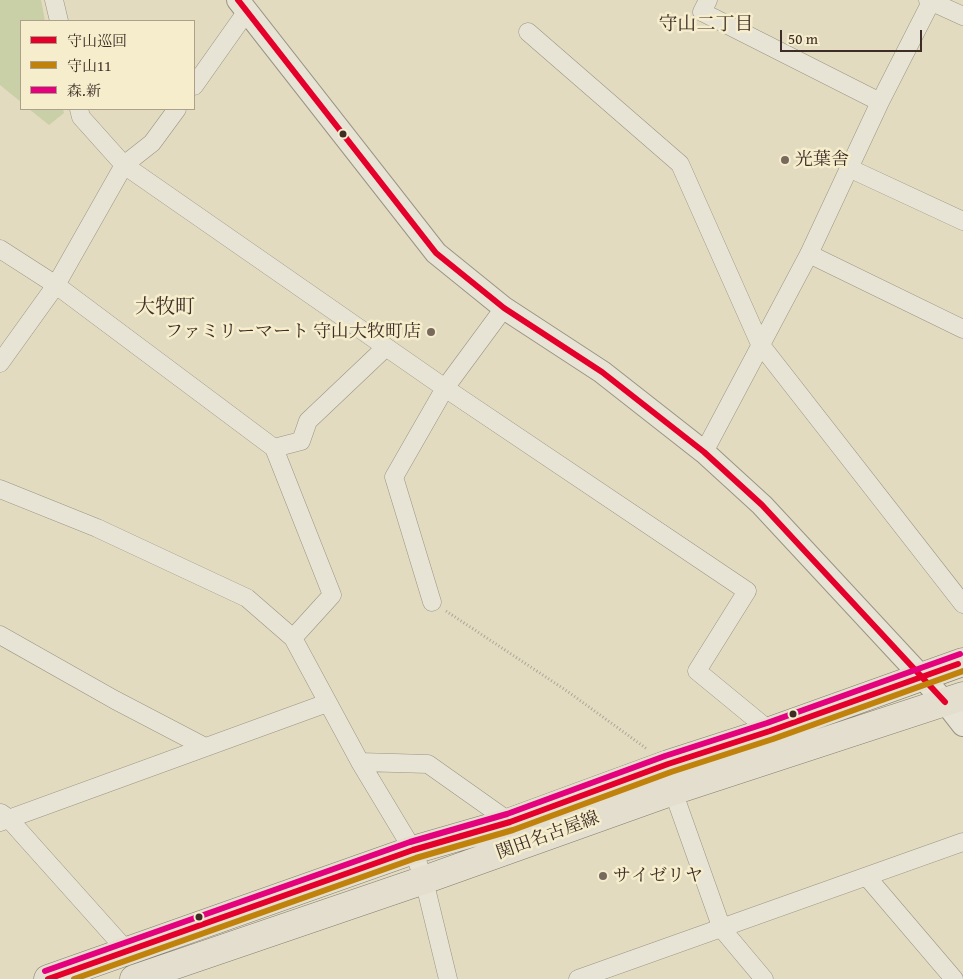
<!DOCTYPE html>
<meta charset="utf-8">
<style>
body{margin:0}
#map{position:relative;width:963px;height:979px;overflow:hidden;background:#e2dbbf;font-family:"Gentium Book Plus","Noto Serif JP",serif}
canvas{display:block}
.legend{position:absolute;left:20px;top:20px;width:175px;height:90px;box-sizing:border-box;background:#f5edcc;border:1px solid #aca08a;margin:0;padding:6px 9px;list-style:none;font-size:15px;color:#3e2d26}
.legend li{display:flex;align-items:center;gap:10px;height:25px}
.legend b{width:25px;border:1px solid #aca08a}
.scale{position:absolute;left:780px;top:30px;width:142px;height:22px;box-sizing:border-box;border:2px solid #3e2d26;border-top:0;padding-left:6px;font-size:15px;line-height:18px;white-space:nowrap;color:#3e2d26;-webkit-text-stroke:4px #f5edcc;paint-order:stroke}
</style>
<div id="map">
<canvas width="963" height="979"></canvas>
<ul class="legend">
<li><b style="height:6px;background:#e4002b"></b>守山巡回</li>
<li><b style="height:6px;background:#c0820b"></b>守山11</li>
<li><b style="height:6px;background:#e5007d"></b>森.新</li>
</ul>
<div class="scale">50 m</div>
</div>
<script>
const context = document.querySelector('canvas').getContext('2d');
context.lineJoin = 'round';
function paint(path, color) { context.fillStyle = color; context.fill(path, 'evenodd'); }
function stroke(path, color, width, dash) { context.strokeStyle = color; context.lineWidth = width; context.lineCap = dash ? 'butt' : 'round'; context.setLineDash(dash || []); context.stroke(path); }
function label(font, color, halo, rows, align = 'center') {
  context.font = font + ' "Gentium Book Plus","Noto Serif JP",serif'; context.lineWidth = 5; context.setLineDash([]); context.textBaseline = 'middle'; context.strokeStyle = halo; context.fillStyle = color; for (const [text, x, y, turn = 0] of rows) {
    context.save(); context.translate(x, y); context.rotate((+turn || 0) * Math.PI / 180); context.textAlign = isNaN(turn) ? turn : align; if (halo) context.strokeText(text, 0, 0); context.fillText(text, 0, 0); context.restore();
  }
}
const green = new Path2D(`
 M0 0H41L45 21H21V102L0 85Z
 M29 109H63L64 113 49 125Z`);
const path = new Path2D(`
 M446 611 567 691 647 749`);
const minor = new Path2D(`
 M54 0 59 21
 M708 0 702 12 880 102
 M928 0 963 16
 M528 32 680 164 760 344 963 604
 M194 86 247 11
 M79 109 81 117 124 165 445 388 747 591 697 671 770 731
 M851 169 963 221
 M0 249 56 285 274 448 332 595 293 638
 M809 254 963 329
 M0 363 56 285 124 165 152 143 177 109
 M274 448 301 441 308 421 386 347
 M704 452 809 254 880 102 932 0
 M0 489 97 528 247 598 293 638 360 762 413 850 424 880 448 979
 M432 602 394 477 445 388 504 308
 M0 635 115 700 205 747
 M360 762 428 764 510 822
 M673 791 722 929 764 979
 M1 813 8 818 127 951
 M0 822 327 703
 M867 877 954 979
 M578 979 963 842`);
const tertiary = new Path2D(`
 M238 0 436 253 504 308 602 372 704 452 762 505 945 702 963 725`);
const primary = new Path2D(`
 M48 979 413 850 510 822 668 764 770 731 963 662
 M134 979 424 880 673 791 963 696`);
const bus1 = new Path2D(`
 M238 0 436 253 504 308 602 372 704 452 762 505 945 702
 M48 979 413 850 510 822 668 764 770 731 958 664`);
const bus2 = new Path2D(`
 M74 979 416 858 513 830 671 772 773 739 963 671`);
const bus3 = new Path2D(`
 M45 971 410 842 507 814 665 756 767 723 960 654`);
const markers = [
 [343,134,4.5,"#3e2d26"],
 [785,160,5,"#776a5c"],
 [431,332,5,"#776a5c"],
 [793,714,4.5,"#3e2d26"],
 [603,876,5,"#776a5c"],
 [199,917,4.5,"#3e2d26"]
];
const poiNames = [
 ["光葉舎",795,160],
 ["ファミリーマート 守山大牧町店",421,332,"right"],
 ["サイゼリヤ",613,876]
];
const streetNames = [
 ["関田名古屋線",548,836,-20]
];
const neighbourhoodNames = [
 ["守山二丁目",706,25]
];
const quarterNames = [
 ["大牧町",165,308]
];
paint(green, '#c9cfa6');
stroke(minor, '#9a9484', 19);
stroke(tertiary, '#9a9484', 24);
stroke(primary, '#837d6f', 29);
stroke(path, '#aba69b', 3, [1, 2.5]);
stroke(minor, '#e7e4d5', 18);
stroke(tertiary, '#e7e4d5', 22);
stroke(primary, '#e3dece', 28);
stroke(bus1, '#e4002b', 6);
stroke(bus2, '#c0820b', 6);
stroke(bus3, '#e5007d', 6);
for (const [x, y, r, color] of markers) { const dot = new Path2D(); dot.arc(x, y, r, 0, 2 * Math.PI); context.fillStyle = color; context.fill(dot); stroke(dot, '#f5edcc', 2); }
label('18px', '#3e2d26', '#f5edcc', poiNames, 'left');
label('18px', '#3e2d26', '#f5edcc', streetNames);
label('19px', '#3e2d26', '#f5edcc', neighbourhoodNames);
label('20px', '#3e2d26', '#f5edcc', quarterNames);
</script>
